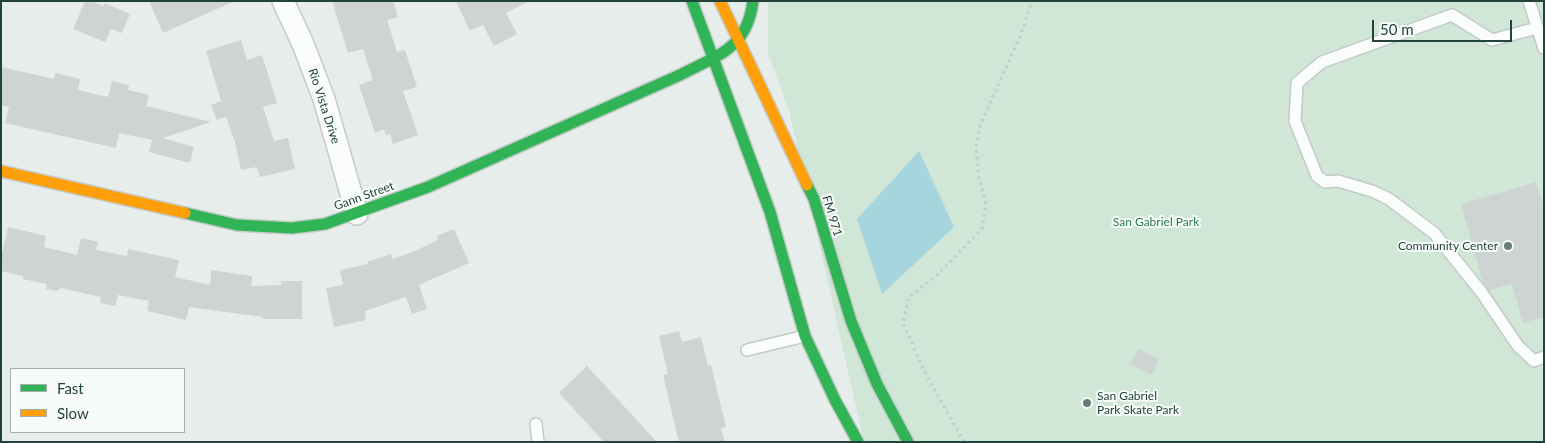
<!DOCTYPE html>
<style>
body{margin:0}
#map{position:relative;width:1545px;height:443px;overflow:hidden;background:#e7edea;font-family:Lato,sans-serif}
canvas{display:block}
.frame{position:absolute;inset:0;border:2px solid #22433b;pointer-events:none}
.legend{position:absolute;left:10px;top:368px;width:175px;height:65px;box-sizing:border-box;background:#f7fbf9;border:1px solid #a2b1ad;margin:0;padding:6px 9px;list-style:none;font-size:15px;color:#22433b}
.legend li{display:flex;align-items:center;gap:10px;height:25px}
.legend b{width:25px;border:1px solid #a2b1ad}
.scale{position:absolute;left:1372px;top:20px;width:140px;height:22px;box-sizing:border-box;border:2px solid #22433b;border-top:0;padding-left:6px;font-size:15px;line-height:18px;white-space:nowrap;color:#22433b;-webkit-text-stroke:4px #f7fbf9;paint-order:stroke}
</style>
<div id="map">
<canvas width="1545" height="443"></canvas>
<div class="frame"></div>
<ul class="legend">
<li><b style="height:6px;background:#30b455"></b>Fast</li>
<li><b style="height:6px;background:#ff9f0a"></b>Slow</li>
</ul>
<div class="scale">50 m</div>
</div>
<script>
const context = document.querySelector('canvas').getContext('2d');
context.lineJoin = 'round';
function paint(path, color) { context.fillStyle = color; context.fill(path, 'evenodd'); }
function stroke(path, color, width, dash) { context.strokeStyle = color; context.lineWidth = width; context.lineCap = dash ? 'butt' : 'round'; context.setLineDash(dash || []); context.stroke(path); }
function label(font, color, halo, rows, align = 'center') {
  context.font = font + ' Lato,sans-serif'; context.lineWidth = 4; context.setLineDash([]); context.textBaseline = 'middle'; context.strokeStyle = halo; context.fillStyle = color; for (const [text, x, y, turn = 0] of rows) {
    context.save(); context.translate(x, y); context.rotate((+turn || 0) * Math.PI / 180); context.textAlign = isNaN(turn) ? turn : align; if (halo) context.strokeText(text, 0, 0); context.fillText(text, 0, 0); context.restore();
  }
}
const green = new Path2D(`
 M768 1H1544V442H864L789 111 768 53Z`);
const water = new Path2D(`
 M919 151 954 227 882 294 857 219Z`);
const building = new Path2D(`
 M85 1H91L103 6 105 3 130 14 122 33 111 29 105 42 73 29Z
 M149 1H235L163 33Z
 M332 1H393L398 17 387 20 397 52 405 50 417 87 403 91 418 135 393 144 390 134 386 135 384 129 375 133 359 85 373 80 363 49 348 53Z
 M456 1H529L506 13 517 34 494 46 483 25 470 31Z
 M241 40 247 60 262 55 277 103 263 107 274 141 288 138 295 169 260 177 257 167 241 170 235 142 226 117 217 120 211 105 221 101 206 51Z
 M1 67 54 79 55 73 80 79 78 90 108 97 112 81 129 85 128 90 149 95 146 106 211 122 163 138 194 147 190 163 149 152 152 140 119 133 116 148 5 123 9 107 1 105Z
 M1536 182 1544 208V317L1523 323 1512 284 1489 290 1483 283 1461 204Z
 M8 227 46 236 44 247 77 255 81 238 98 242 96 250 127 256 128 249 179 260 175 277 210 285 211 270 252 276 251 286 281 285V281H302V319H263V317L189 307 186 320 147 311 149 301 118 295 115 306 100 303 101 297 61 288 57 291 46 289 47 284 23 279V276L1 271V259Z
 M454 229 469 263 419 285 427 309 412 314 406 297 365 311 366 320 334 327 326 288 343 285 340 270 368 264 367 262 391 254 392 259 421 249V248L438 240 437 236Z
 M679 331 682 342 701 337 708 366 711 365 726 427 721 428 725 442H679L663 375 668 374 659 336Z
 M1138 349 1159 359 1152 375 1130 364Z
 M587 366 657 442H604L559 393Z`);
const path = new Path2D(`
 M964 442 924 371 903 323 909 297 936 276 982 229 986 204 979 178 976 147 981 123 1021 34 1032 1`);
const lane = new Path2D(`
 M1529 1 1544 48
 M1537 28 1492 40 1452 15 1322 62 1297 83 1295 121 1317 176 1325 182 1338 181 1372 191 1389 199 1434 233 1482 293 1518 346 1534 361 1544 357
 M747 350 805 336
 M536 424 538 442`);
const street = new Path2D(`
 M283 1 303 44 324 99 357 214`);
const fast = new Path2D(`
 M692 1 770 212 805 336 835 400 858 442
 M807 185 814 199 851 321 877 384 908 442
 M185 213 237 225 292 228 325 224 428 187 680 75C718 55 747 49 753 1`);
const slow = new Path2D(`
 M720 1 807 185
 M1 171 185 213`);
const markers = [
 [1508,246,5,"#677e78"],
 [1087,403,5,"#677e78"]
];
const streetNames = [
 ["Rio Vista Drive",324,106,72],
 ["Gann Street",364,196,-20],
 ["FM 971",832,216,73]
];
const parkNames = [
 ["San Gabriel Park",1156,222]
];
const poiNames = [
 ["Community Center",1498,246],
 ["San Gabriel",1097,396,"left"],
 ["Park Skate Park",1097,410,"left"]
];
paint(green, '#d0e6d7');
paint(water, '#a6d5dd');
paint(building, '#ced4d2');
stroke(lane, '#c4cac8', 14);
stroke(street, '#c4cac8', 24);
stroke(fast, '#c3cbc8', 14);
stroke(slow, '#c3cbc8', 14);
stroke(path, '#c2ccca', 3, [2.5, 4]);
stroke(lane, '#fbfcfc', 11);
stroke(street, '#fbfcfc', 21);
stroke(fast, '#30b455', 11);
stroke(slow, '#ff9f0a', 11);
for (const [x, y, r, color] of markers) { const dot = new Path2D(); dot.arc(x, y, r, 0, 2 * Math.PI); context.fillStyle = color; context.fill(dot); stroke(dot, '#f7fbf9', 2); }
label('12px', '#22433b', '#f7fbf9', streetNames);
label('12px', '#297d4b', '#f7fbf9', parkNames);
label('12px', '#22433b', '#f7fbf9', poiNames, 'right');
</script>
